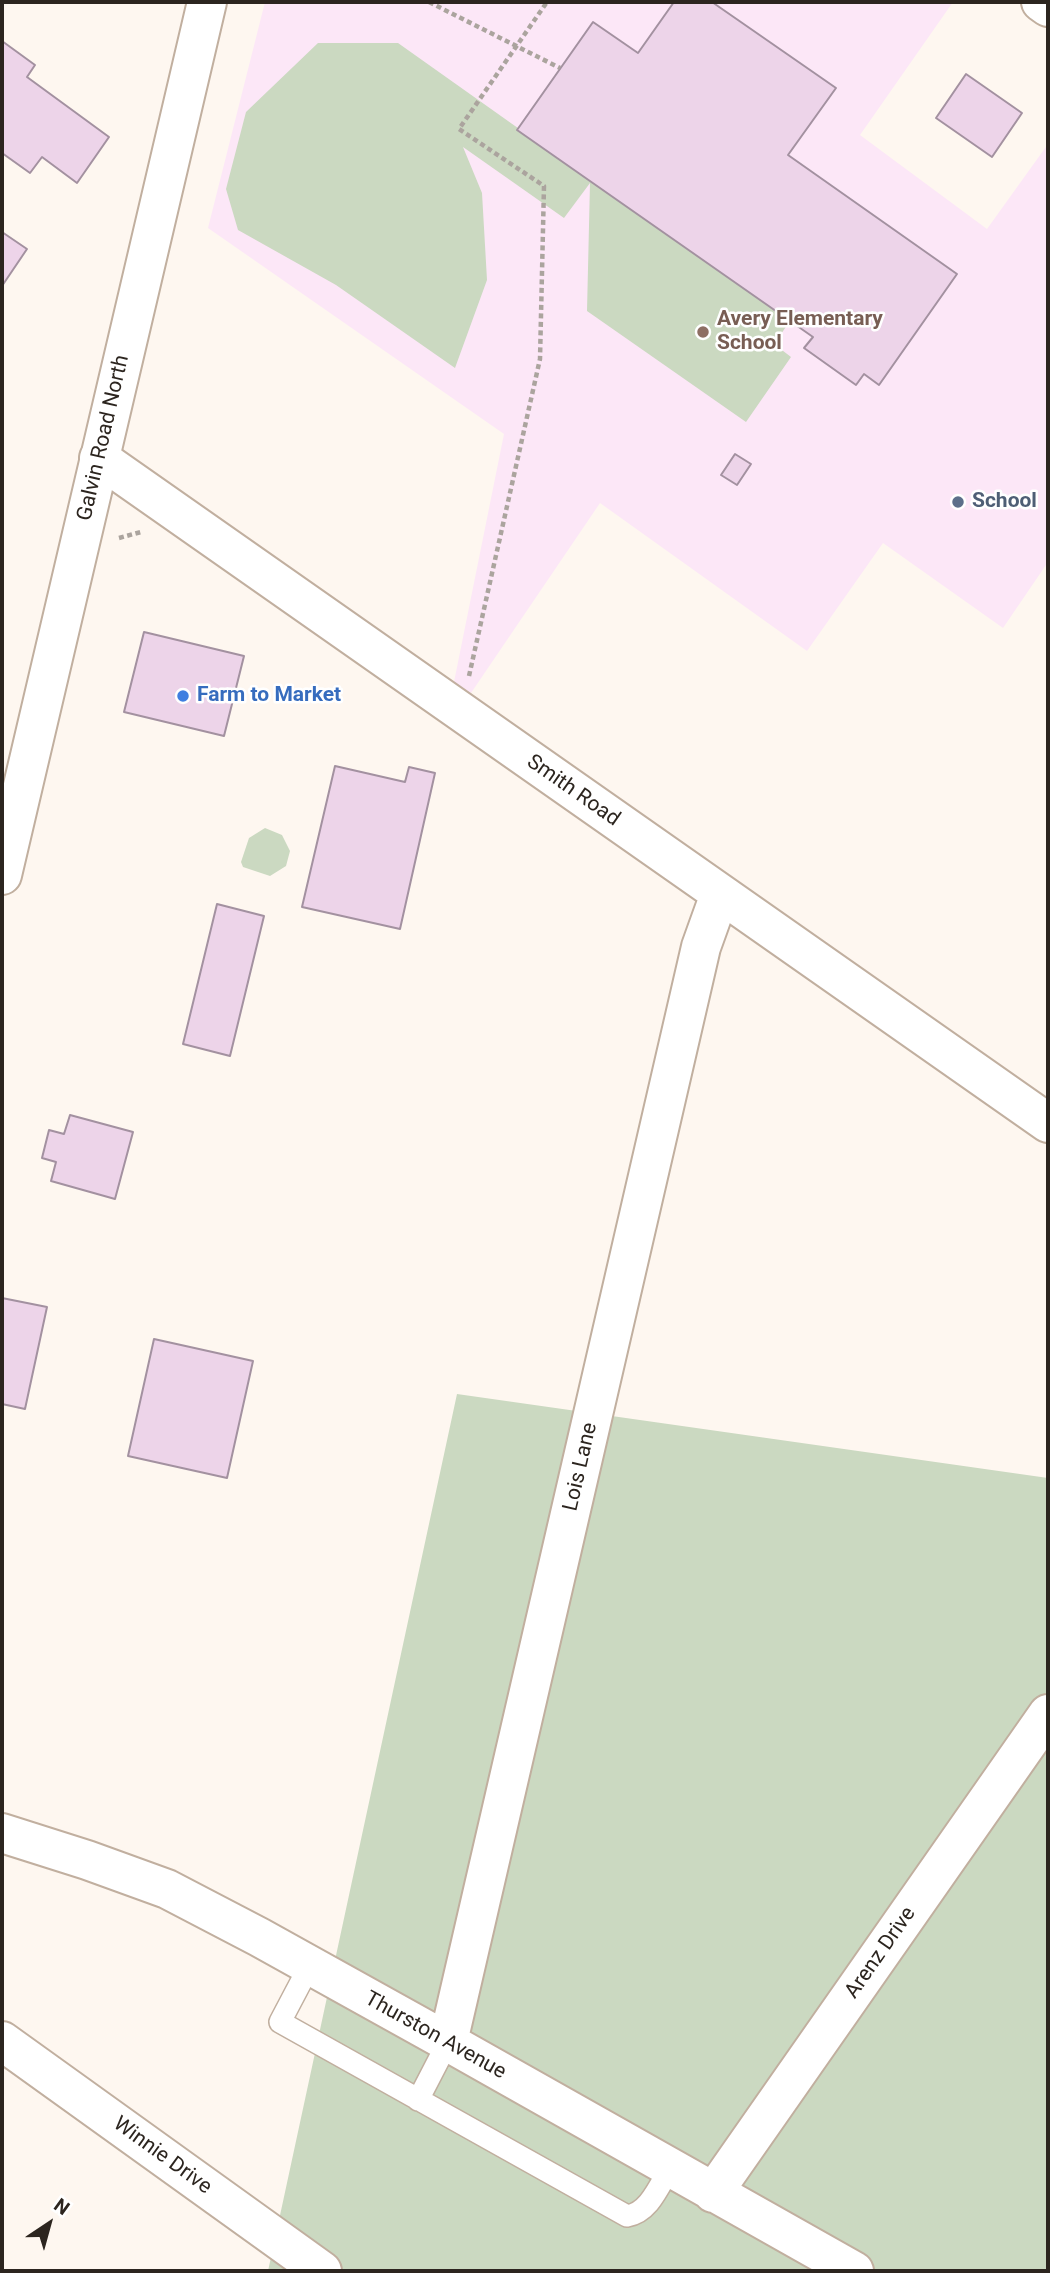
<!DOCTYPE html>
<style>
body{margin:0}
#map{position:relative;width:1050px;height:2273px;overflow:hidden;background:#fef7f0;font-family:Roboto,sans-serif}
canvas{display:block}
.frame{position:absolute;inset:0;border:4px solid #2c251f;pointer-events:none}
.north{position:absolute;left:14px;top:2189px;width:70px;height:70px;-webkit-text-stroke:5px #fff;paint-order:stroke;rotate:36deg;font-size:19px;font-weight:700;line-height:28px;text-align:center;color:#2c251f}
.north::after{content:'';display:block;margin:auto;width:24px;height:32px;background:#2c251f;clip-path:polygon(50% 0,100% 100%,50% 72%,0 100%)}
</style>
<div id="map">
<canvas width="1050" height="2273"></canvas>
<div class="frame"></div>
<div class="north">N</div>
</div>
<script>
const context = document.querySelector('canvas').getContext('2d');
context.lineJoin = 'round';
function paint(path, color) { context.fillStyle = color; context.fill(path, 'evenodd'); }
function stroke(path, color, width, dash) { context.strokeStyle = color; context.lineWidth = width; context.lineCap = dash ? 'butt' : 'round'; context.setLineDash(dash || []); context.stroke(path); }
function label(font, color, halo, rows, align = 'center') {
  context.font = font + ' Roboto,sans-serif'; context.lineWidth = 5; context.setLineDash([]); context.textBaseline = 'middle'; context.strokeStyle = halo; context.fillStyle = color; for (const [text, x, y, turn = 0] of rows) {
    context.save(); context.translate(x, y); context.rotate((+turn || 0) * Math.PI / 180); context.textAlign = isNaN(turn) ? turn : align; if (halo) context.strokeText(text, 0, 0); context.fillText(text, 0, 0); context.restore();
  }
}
const education = new Path2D(`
 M265 2H953L860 135 987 229 1048 144V562L1003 628 883 543 807 651 600 503 471 693 454 682 504 434 208 228Z`);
const green = new Path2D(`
 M318 43H398L790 321 774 344 791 357 746 422 587 311 590 183 564 218 463 147 482 193 487 280 455 368 336 285 238 230 226 189 246 112Z
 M265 828 282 835 290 851 286 866 270 876 243 867 241 862 249 838Z
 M457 1394 1048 1478V2271H268Z`);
const building = new Path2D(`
 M674 2H712L836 88 788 155 957 274 879 385 864 374 856 385 804 348 813 337 517 130 593 22 638 53Z
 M2 41 35 65 27 77 109 137 77 183 42 157 30 173 2 153Z
 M966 74 1022 113 992 157 936 118Z
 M2 232 27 249 2 286Z
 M735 454 751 464 737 485 721 475Z
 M144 632 244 656 224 736 124 712Z
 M335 766 405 782 409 767 435 773 400 929 302 907Z
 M217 904 264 916 230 1056 183 1044Z
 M70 1115 133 1132 115 1199 51 1181 56 1162 42 1158 49 1130 64 1134Z
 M2 1298 47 1307 25 1409 2 1404Z
 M154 1339 253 1361 227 1478 128 1456Z`);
const path = new Path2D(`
 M429 2 560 68
 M119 538 141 532
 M469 676 540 359 544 186 459 129 547 2`);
const service = new Path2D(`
 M310 1965 280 2022 627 2216C649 2213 659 2186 670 2168
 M418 2100 448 2042`);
const minor = new Path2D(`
 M99 458 1048 1123
 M2 1833 87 1860 167 1889 259 1937 448 2042 854 2271
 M2 2041 322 2271
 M448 2042 701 947 720 894
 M713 2193 1048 1714`);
const tertiary = new Path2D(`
 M1041 2 1048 7`);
const secondary = new Path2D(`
 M2 875 207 2`);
const markers = [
 [703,332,7,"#8d6e63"],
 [958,502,7,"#5c6f8a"],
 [183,696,7,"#3f7fe0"]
];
const educationNames = [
 ["Avery Elementary",717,320],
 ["School",717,344]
];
const streetNames = [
 ["Galvin Road North",104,438,-77],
 ["Smith Road",573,791,35],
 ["Lois Lane",581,1467,-77],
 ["Arenz Drive",881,1953,-55],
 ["Thurston Avenue",435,2036,29],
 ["Winnie Drive",162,2156,36]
];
const serviceNames = [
 ["School",972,502]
];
const shopNames = [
 ["Farm to Market",197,696]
];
paint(education, '#fce7f7');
paint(green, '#cbd9c1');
paint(building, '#edd4e9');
stroke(building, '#a391a0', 2);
stroke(service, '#c1af9f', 24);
stroke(minor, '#c1af9f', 42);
stroke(tertiary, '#c1af9f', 42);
stroke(secondary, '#c1af9f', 42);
stroke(path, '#aba49e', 4.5, [5, 3.5]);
stroke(service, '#fff', 21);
stroke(minor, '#fff', 38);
stroke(tertiary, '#fff', 38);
stroke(secondary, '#fff', 38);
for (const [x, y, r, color] of markers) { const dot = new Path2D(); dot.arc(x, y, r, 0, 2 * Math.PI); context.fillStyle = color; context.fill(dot); stroke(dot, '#fff', 2.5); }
label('bold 21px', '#785e54', '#fff', educationNames, 'left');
label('21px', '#2c251f', '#fff', streetNames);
label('bold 21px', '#4e5e75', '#fff', serviceNames, 'left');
label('bold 21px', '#366cbe', '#fff', shopNames, 'left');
</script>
